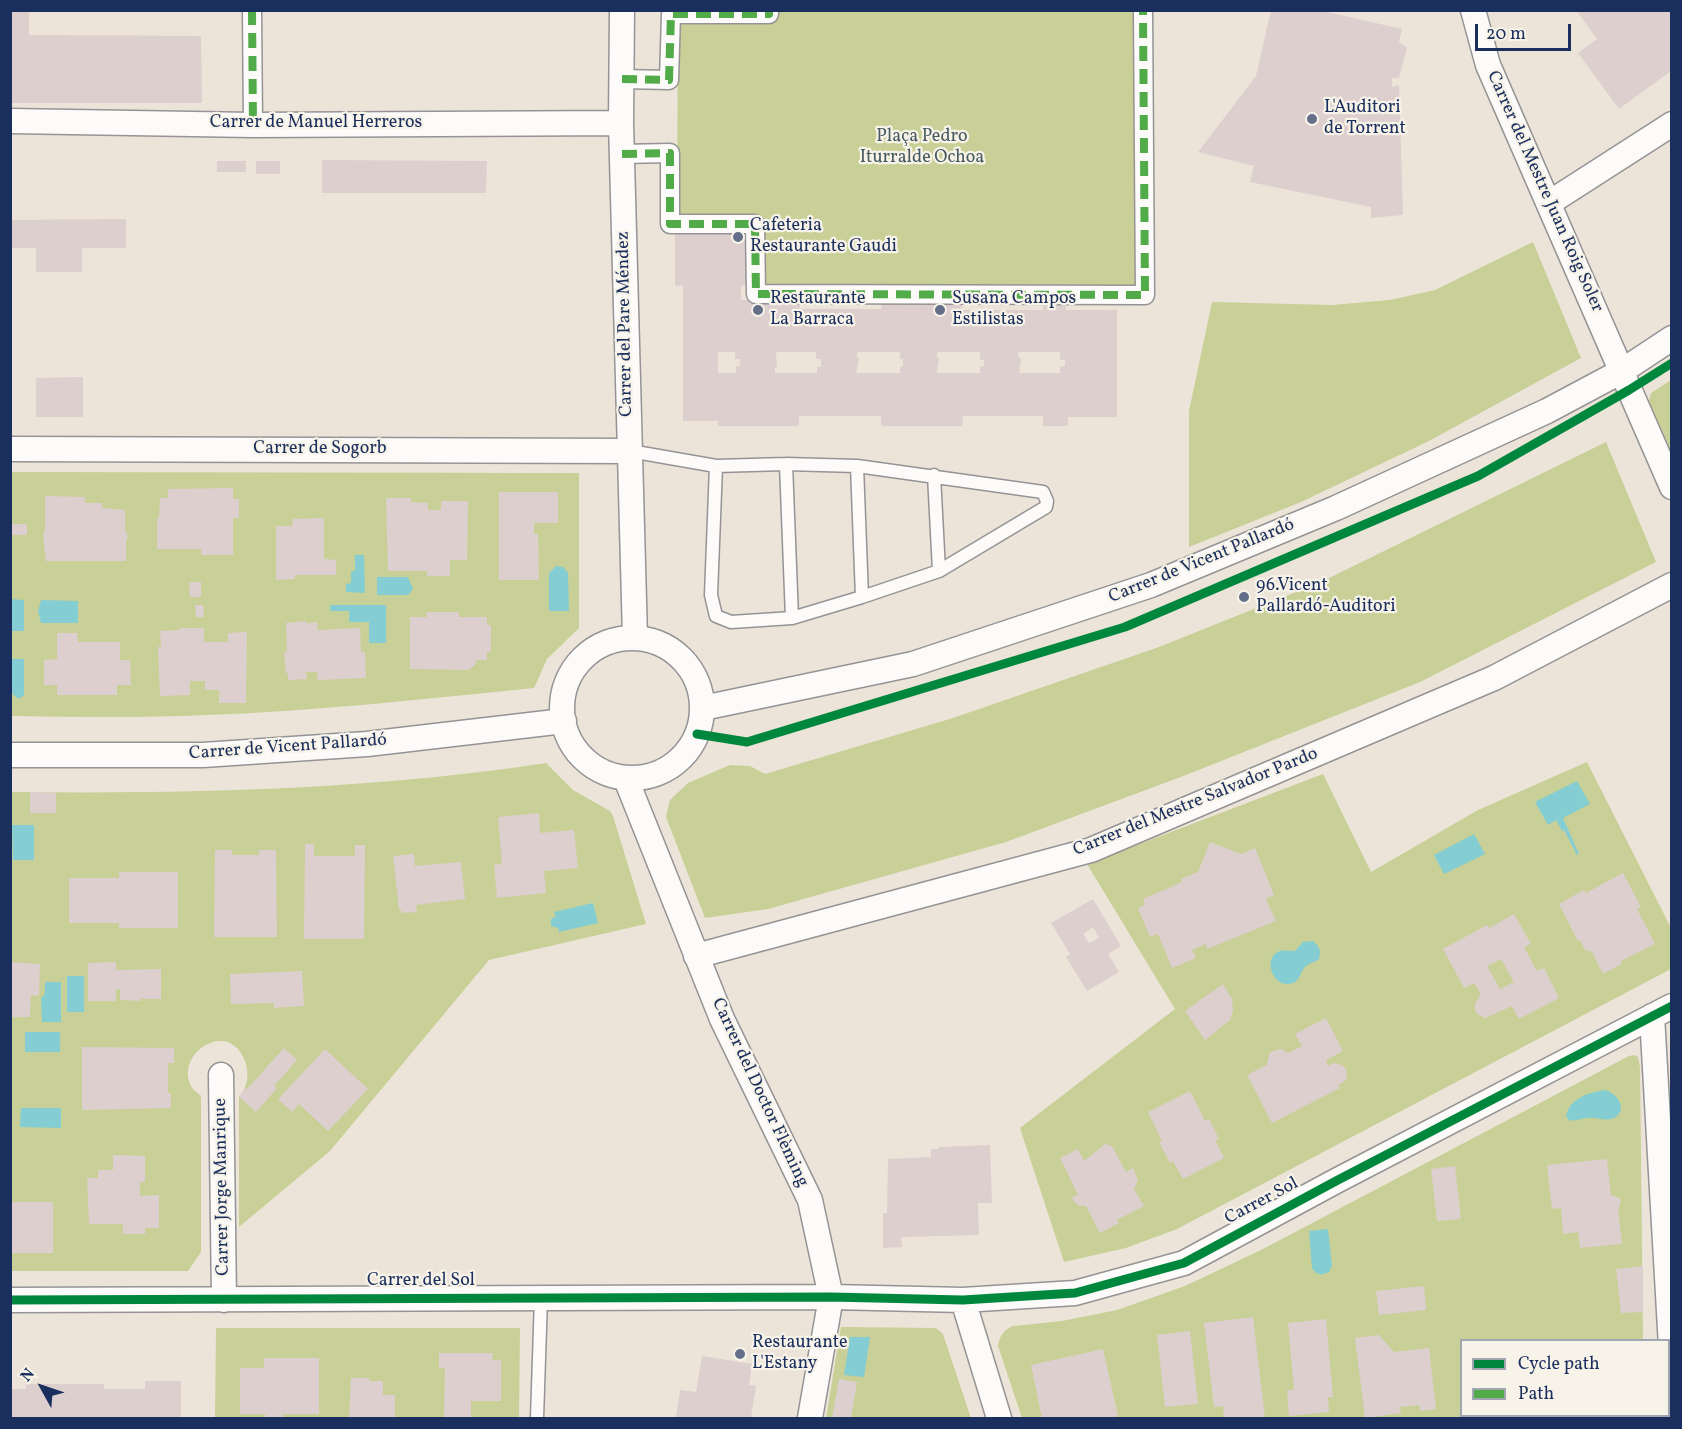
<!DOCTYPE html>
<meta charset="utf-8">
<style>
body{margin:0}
#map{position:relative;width:1682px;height:1429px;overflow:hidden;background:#ece4d8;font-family:Vollkorn,serif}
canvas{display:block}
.frame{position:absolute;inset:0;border:12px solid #1b2f5e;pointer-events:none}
.legend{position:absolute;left:1460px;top:1339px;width:210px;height:78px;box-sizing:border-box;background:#f7f3e8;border:2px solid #9fa5b1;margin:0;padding:8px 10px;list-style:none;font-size:18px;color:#1b2f5e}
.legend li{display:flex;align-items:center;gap:12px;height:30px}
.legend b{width:30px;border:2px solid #9fa5b1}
.north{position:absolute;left:12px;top:1357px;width:60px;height:60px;-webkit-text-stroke:4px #f7f3e8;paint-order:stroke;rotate:310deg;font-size:16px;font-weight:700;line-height:24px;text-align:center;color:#1b2f5e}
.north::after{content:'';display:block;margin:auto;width:21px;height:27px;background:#1b2f5e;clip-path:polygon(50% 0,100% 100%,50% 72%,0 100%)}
.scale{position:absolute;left:1475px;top:24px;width:96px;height:27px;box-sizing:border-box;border:3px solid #1b2f5e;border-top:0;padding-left:8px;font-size:18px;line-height:21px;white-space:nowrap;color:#1b2f5e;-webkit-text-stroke:4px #f7f3e8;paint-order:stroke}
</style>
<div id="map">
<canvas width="1682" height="1429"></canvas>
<div class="frame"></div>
<ul class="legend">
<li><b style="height:8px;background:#00873e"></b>Cycle path</li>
<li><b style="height:8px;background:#52ab49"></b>Path</li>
</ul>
<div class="north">N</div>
<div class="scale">20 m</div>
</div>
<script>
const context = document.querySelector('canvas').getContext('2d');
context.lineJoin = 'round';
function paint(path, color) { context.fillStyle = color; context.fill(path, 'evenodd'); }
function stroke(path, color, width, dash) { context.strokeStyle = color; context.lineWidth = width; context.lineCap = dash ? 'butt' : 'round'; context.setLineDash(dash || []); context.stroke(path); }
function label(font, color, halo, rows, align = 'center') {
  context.font = font + ' Vollkorn,serif'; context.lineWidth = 4.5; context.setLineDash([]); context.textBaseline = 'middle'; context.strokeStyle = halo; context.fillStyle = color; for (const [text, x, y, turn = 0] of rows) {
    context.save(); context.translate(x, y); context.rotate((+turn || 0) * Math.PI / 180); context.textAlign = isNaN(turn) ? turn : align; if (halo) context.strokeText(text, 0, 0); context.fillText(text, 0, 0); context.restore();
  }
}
const green = new Path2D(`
 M775 10 1140 11 1143 289 764 286 763 221 677 219 678 18Z
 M1533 242 1581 358 1429 441 1301 502 1189 547V411L1212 302 1332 305 1390 300 1435 290Z
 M1671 380V470L1646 412 1651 393Z
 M1606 442 1656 562 1420 682 1186 775 1006 842 768 909 705 918 666 817 670 800 688 783 730 765 750 766 765 774 953 718 1159 647 1321 582Z
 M11 472 579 473V628L547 659 534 688C425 699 316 711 207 715 141 718 76 717 11 716Z
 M1587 762 1671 928V969L1177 1229 1126 1248 1064 1262 1020 1128 1175 1009 1087 864 1323 774 1371 872 1478 810Z
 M546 763 573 790 610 811 613 816 646 924 489 960 330 1151 239 1227V1097C243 1092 246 1086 247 1080 250 1065 240 1042 222 1041 200 1040 180 1065 191 1086 193 1090 198 1093 201 1096V1252L188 1271H11L10 792C189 794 369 790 546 763Z
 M1634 1055 1638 1057 1640 1067 1643 1340H1462V1416H1646L1647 1418H1022L998 1346C1000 1336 1003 1330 1013 1326L1062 1321 1117 1310 1185 1286 1261 1250 1629 1056Z
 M841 1327 936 1328 943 1334 971 1418H826Z
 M216 1328H520L519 1418H215Z`);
const water = new Path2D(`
 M355 555H364L365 593 346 592V584L351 583V571H355Z
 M556 566 563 567 568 573 569 611H549V573Z
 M377 577H408L413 589 408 595H377Z
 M11 599 24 600V631H11Z
 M41 600 78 601V623H41L38 611Z
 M330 605H386V643H369V622H349V611H330Z
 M24 659V695L19 699 11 693V659Z
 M1577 781 1590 804 1563 818 1579 854 1577 855 1564 830 1562 831 1556 820 1548 825 1535 802Z
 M12 825H34V860H13Z
 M1474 834 1485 854 1444 874 1434 855Z
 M593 903 598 923 559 932 558 928 551 926V919L556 916 554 912Z
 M1313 941C1320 947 1321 950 1319 959 1315 962 1310 963 1306 966 1301 970 1301 978 1295 982 1275 993 1260 958 1280 951 1284 950 1291 951 1295 951L1303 942Z
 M67 976H84V1012H67Z
 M45 982H61V1022H42L41 998 45 994Z
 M25 1032H60V1052H25Z
 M1604 1090C1619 1093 1630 1113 1611 1119 1604 1121 1595 1117 1587 1118 1581 1118 1576 1122 1569 1120L1566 1116C1570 1098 1588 1093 1604 1090Z
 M21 1108H61V1128L20 1127Z
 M1328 1229 1332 1266 1329 1272 1321 1275 1315 1272 1312 1268 1309 1231Z
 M850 1337H870L864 1377 844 1375Z`);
const building = new Path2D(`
 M10 10H29V35L201 36 202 103H10Z
 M1271 10H1319L1402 29 1399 42 1407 48 1399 78H1392V87L1399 85 1403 215 1371 218V207L1250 182 1254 166 1198 152 1256 76Z
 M1576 10H1671V71L1619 109 1578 53 1597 39Z
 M322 160 487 161 486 193H322Z
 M217 161H246V172H217Z
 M256 161H280V174H256Z
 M126 219V248H82V272H36V248H10V220Z
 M675 228 747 229V285L741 286V300H800V309H881L882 301H962V310H1043V301H1065L1066 310H1117V417H1068V426H1043V416H963L962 426H881V416H799V426H718V421H683V285L675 286ZM718 352H735V359H740V366H736V373H718ZM776 352H816V359H821V367H817V373H775V367H777ZM857 352H900V359H903V366L900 367V373H856L859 358H857ZM937 352H980V360H984V366H980V373H937L939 358H937ZM1018 352H1060V360H1065V366L1060 367V373H1019L1021 358H1019Z
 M83 377V417H36V378Z
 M233 488V499H239V518H233V555H201V549H157V518H159L160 498H168V489Z
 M499 492H558V523H534V534H538L539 580H499Z
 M45 496 85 497V503H102V508L125 510V529L128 536 126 542V561H46L43 535 45 530Z
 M386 498H411V502L428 503V510H441V501H468L467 560H450V576H427V571H388Z
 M324 518V559L336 560V575H295V579L276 580V526H292L293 519Z
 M10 524H27V535H10Z
 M189 582H201V597H190Z
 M195 605H203L204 617H196Z
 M426 612H459V617H487V625H491V652H487V660H476L475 665 469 670 410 669V617H427Z
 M306 621V623L317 622 318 630 360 628 361 652H365L366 678 318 680 317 672H306L307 679 288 680V673H286L284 652H287L286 623Z
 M180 628H204V642H228V633L247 632 246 703H219V690H205V681H190V695L160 696 158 647H161L160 631 179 630Z
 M57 633H77L78 642H120V660H130L131 685H117V695H57V685H44V660L57 659Z
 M30 792 56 793V813H30Z
 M539 813 540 833 574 830 578 868 544 871 546 893 497 898 494 865 502 864 498 817Z
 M1210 842 1241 854 1255 848 1274 895 1266 899 1276 921 1207 949 1206 944 1192 950 1196 958 1172 968 1158 934 1150 937 1138 908 1145 905 1143 899 1182 882 1181 879 1198 872Z
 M305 844H314V856H355V845H365L364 939H304Z
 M215 850H232V855H259V850H276L277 937H214Z
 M414 854 415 866 461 862 465 899 416 905 417 912 403 913 399 909 393 856Z
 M119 872H178V928H119V923H69V878H119Z
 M1623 873 1641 907 1637 909 1655 944 1621 961 1622 964 1603 974 1592 952 1585 950 1580 940 1578 941 1559 904 1584 890 1586 893Z
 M1093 899 1121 946 1108 954 1119 972 1087 991 1066 957 1070 954 1051 923ZM1093 927 1099 938 1089 943 1083 934Z
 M1514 914 1531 944 1524 947 1537 971 1544 968 1559 998 1519 1019 1512 1006 1485 1018 1477 1014 1475 1009V1003L1481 994 1474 983 1464 988 1443 949 1487 925 1489 928ZM1501 959 1514 982 1500 989 1487 966Z
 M10 962 40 964 39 996 31 995 30 1017H10Z
 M116 962V970L161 969V999H143V997L141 998V1001L120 1000V989H116V1001H88V963Z
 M302 971 304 1006 274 1008V1003L231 1004 230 974Z
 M1223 984 1232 999 1233 1011 1230 1020 1205 1040 1185 1011Z
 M1326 1018 1343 1051 1326 1060 1328 1066 1333 1063 1342 1065 1346 1069 1347 1078 1344 1082 1338 1085 1340 1088 1272 1123 1247 1075 1267 1065 1269 1054 1273 1051 1281 1049 1288 1053 1302 1046 1295 1034Z
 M82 1047 174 1048V1063H168V1093H171V1108L82 1110Z
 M284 1048 297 1060 274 1086 277 1088 256 1112 239 1097 245 1088 247 1089Z
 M325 1049 368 1089 328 1131 299 1104 292 1112 278 1099Z
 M1190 1091 1205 1121 1209 1119 1219 1139 1215 1140 1224 1158 1183 1179 1173 1161 1170 1163 1159 1142 1162 1141 1148 1112Z
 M1105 1144 1112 1146 1126 1172 1133 1168 1138 1181 1134 1189 1144 1206 1117 1220 1119 1223 1100 1233 1086 1206H1079L1071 1198 1078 1195 1060 1158 1078 1149 1084 1161Z
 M990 1145 992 1203H978L979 1235 901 1237 902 1247 883 1248V1213H887L888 1159 931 1157V1149H939V1147Z
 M113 1155 145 1156V1182H140V1196L159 1195V1228H145V1234H123V1224H89L87 1178H98V1170H113Z
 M1607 1159 1611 1195 1619 1198 1621 1202 1618 1210 1622 1244 1580 1248 1578 1232 1563 1234 1561 1208 1552 1209 1547 1165Z
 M1455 1166 1461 1219 1437 1221 1431 1169Z
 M10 1202H53V1253H10Z
 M1643 1266V1312L1621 1313 1616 1269Z
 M1424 1286 1426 1310 1379 1315 1376 1291Z
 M1253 1317 1265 1418H1224L1223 1406 1214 1407 1204 1323Z
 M1326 1319 1333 1397H1328L1329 1412 1289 1416 1287 1390H1294L1288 1323Z
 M1190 1331 1198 1404 1165 1407 1157 1335Z
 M1379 1335 1394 1352 1429 1348 1436 1409 1420 1411 1419 1405 1400 1407 1401 1413 1365 1418 1355 1338Z
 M1103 1349 1118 1416 1106 1418H1053L1052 1417 1042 1418 1031 1365Z
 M439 1353H493L492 1360H501V1401H471V1418H444L445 1368H439Z
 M702 1356 752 1364 749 1385 756 1386 751 1418H676L680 1390 696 1392Z
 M264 1358H319V1414H283V1418H265V1414H240V1368H264Z
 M351 1378H369V1381H383V1395H395V1418H349Z
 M839 1379 857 1382 851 1418H832Z
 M145 1381H181V1418H10V1389H26V1384H104V1389H145Z
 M1477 1416H1531L1532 1418H1477Z`);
const service = new Path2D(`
 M630 451 716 466 786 464 857 466 1043 492 1047 501 1046 507 939 571 862 597 792 618 731 622 716 616 711 595 716 466
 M786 464 792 618
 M857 466 862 597
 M934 475 939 571
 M537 1418 541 1298`);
const pedestrian = new Path2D(`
 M252 10 253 125
 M622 79 669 80 671 14H769V10
 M622 154 670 153V224H755L756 294 1145 295 1143 10`);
const minor = new Path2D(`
 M622 10 621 123 635 638
 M1473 10 1488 65 1672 487
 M10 121 253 125 621 123
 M1549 203 1672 124
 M10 449 630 451
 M562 708a70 70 0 1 1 140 0a70 70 0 1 1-140 0Z
 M703 708 913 664 1151 585 1336 508 1547 411 1622 371 1672 338
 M10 755H203L367 744 564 721
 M626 779 722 1019 810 1200 831 1297 810 1418
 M696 956 1091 850 1494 678 1672 585
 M1652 1016 1672 1364
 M221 1075 224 1300
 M10 1300 831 1297 963 1300 1075 1293 1184 1263 1336 1181 1672 1006
 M963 1300 999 1418`);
const quiet = new Path2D(`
 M252 10 253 125
 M622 79 669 80 671 14H769V10
 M622 154 670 153V224H755L756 294 1145 295 1143 10`);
const cycleway = new Path2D(`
 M697 734 747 742 1125 627 1478 476 1629 390 1672 363
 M10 1300 831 1297 963 1300 1075 1293 1184 1263 1336 1181 1672 1006`);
const markers = [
 [1312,119,6,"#646e89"],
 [738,237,6,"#646e89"],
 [758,310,6,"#646e89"],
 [940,310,6,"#646e89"],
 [1244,597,6,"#646e89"],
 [740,1354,6,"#646e89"]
];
const poiNames = [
 ["L'Auditori",1324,109],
 ["de Torrent",1324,130],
 ["Cafeteria",750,227],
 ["Restaurante Gaudi",750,248],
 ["Restaurante",770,300],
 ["La Barraca",770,321],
 ["Susana Campos",952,300],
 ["Estilistas",952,321],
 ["96.Vicent",1256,587],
 ["Pallardó-Auditori",1256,608],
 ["Restaurante",752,1344],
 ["L'Estany",752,1365]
];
const streetNames = [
 ["Carrer de Manuel Herreros",316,124],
 ["Carrer del Mestre Juan Roig Soler",1544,192,66],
 ["Carrer del Pare Méndez",626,324,-91],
 ["Carrer de Sogorb",320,450],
 ["Carrer de Vicent Pallardó",1202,562,-22],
 ["Carrer de Vicent Pallardó",288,748,-4],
 ["Carrer del Mestre Salvador Pardo",1196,803,-22],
 ["Carrer del Doctor Flèming",759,1093,65],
 ["Carrer Jorge Manrique",223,1187,-91],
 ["Carrer Sol",1262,1202,-28],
 ["Carrer del Sol",421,1282]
];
const parkNames = [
 ["Plaça Pedro",922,138],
 ["Iturralde Ochoa",922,159]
];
paint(green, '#c8d097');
paint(water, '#84cdd2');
paint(building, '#ddcfce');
stroke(service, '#959395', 15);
stroke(pedestrian, '#959395', 21);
stroke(minor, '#959395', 27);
stroke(service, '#fcfbf9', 12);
stroke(pedestrian, '#fcfbf9', 18);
stroke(minor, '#fcfbf9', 24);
stroke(quiet, '#52ab49', 8, [15, 8]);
stroke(cycleway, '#00873e', 9);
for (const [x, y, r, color] of markers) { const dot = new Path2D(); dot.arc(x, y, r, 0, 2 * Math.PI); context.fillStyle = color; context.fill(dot); stroke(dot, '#f7f3e8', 2); }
label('18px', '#1b2f5e', '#f7f3e8', poiNames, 'left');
label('18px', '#1b2f5e', '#f7f3e8', streetNames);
label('18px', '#465a5f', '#f7f3e8', parkNames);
</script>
